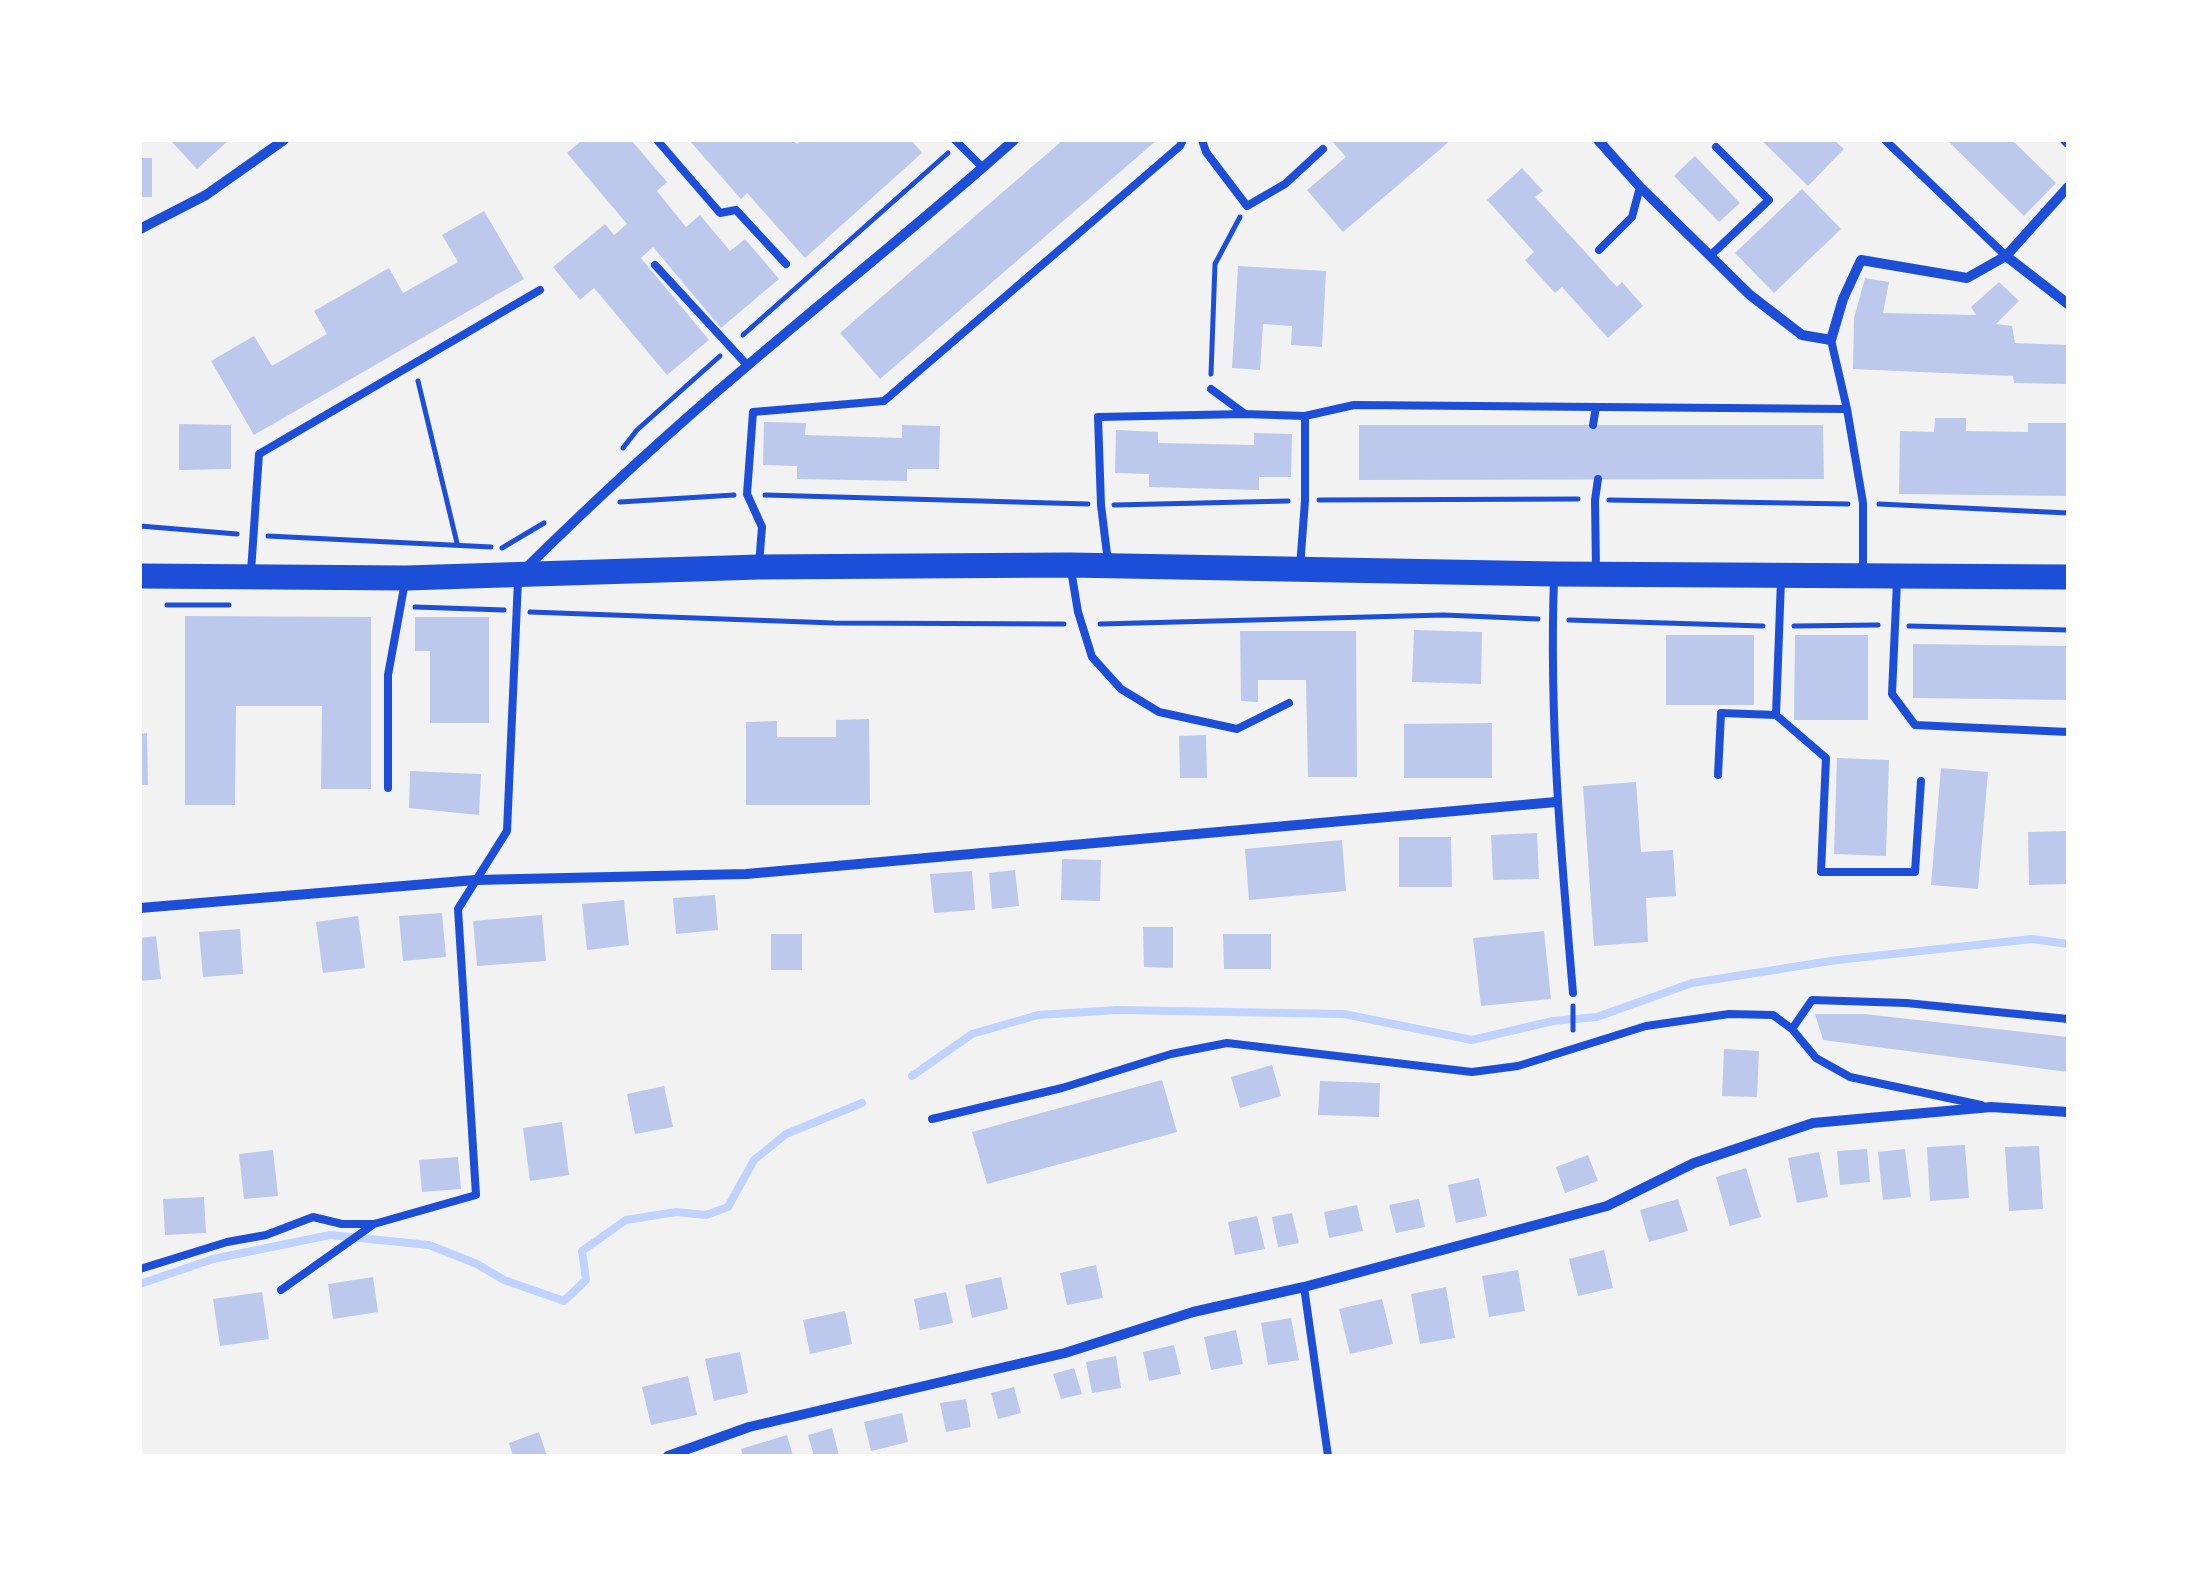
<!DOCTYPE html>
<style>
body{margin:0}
#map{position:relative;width:2208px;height:1596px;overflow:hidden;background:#f2f2f2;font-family:"Noto Sans",sans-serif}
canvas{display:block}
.frame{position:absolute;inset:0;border:142px solid #fff;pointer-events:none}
</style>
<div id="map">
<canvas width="2208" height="1596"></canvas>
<div class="frame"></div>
</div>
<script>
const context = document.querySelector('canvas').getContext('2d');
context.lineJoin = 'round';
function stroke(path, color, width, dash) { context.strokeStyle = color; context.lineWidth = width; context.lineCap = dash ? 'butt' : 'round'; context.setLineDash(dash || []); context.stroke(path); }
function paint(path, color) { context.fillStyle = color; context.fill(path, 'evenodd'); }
const stream = new Path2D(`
 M912 1076 972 1034 1038 1015 1117 1010 1344 1014 1472 1040 1553 1021 1597 1017 1692 983 1837 960 2032 939 2068 944
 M140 1284 213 1259 330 1235 429 1245 477 1264 504 1280 564 1301 586 1280 582 1251 626 1220 676 1212 706 1215 728 1207 754 1160 786 1134 862 1103`);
const building = new Path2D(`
 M170 140H229L197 169Z
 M582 140H631L667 182 657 191 686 227 700 215 730 251 745 239 779 279 721 328 653 247 641 258 709 340 667 375 594 288 580 300 553 267 605 224 614 235 627 224 567 153Z
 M689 140H793L797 144 802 140H911L922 153 805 258 747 193 741 199Z
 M1063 140H1157L880 379 840 333Z
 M1331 140H1451L1343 232 1307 190 1346 157Z
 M1761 140H1834L1844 149 1808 186Z
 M1947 140H2012L2056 183 2024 216Z
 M1695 156 1740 203 1719 222 1674 176Z
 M140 158H152V197H140Z
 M1522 168 1543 191 1535 197 1617 287 1622 282 1643 306 1608 338 1562 287 1555 293 1525 260 1534 252 1487 200Z
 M1802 189 1841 229 1774 293 1735 253Z
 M484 211 524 279 254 435 211 361 254 336 272 366 327 334 314 311 389 268 403 293 458 262 442 235Z
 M1238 266 1326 271 1322 347 1291 345 1292 326 1263 324 1260 370 1232 368Z
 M1865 278 1889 282 1883 313 1976 315 1971 307 1999 282 2019 301 1996 324 2012 326 2015 343 2068 345V384L2014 383 2013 376 1853 369 1854 318Z
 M1935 418H1966V431L2028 432V423H2068V496L1899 494 1900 431 1934 432Z
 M764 422 806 423 805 435 902 438V425L940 426 939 469H907V481L797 479V466L763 465Z
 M179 424 231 425V469L179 470Z
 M1359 425H1823L1824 479 1359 480Z
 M1116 430 1158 432V443L1254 445V433L1292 434 1291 477H1259V490L1149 487V474L1115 473Z
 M185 616 371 617V789H321L322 706H236L235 805H185Z
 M415 617H489V723H430V651H415Z
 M1414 630 1482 632 1481 684 1412 682Z
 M1240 631H1356L1357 777H1308L1306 680H1258V702L1241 701Z
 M1666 635H1754V705H1666Z
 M1795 635H1868V720H1794Z
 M1913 644 2068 646V700L1913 698Z
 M869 719 870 805H746V722L777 721V737H836V720Z
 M1492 723V778H1404V724Z
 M147 733 148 785H140V734Z
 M1206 735 1207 778H1180L1179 736Z
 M1837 758 1889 760 1886 856 1834 854Z
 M1941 768 1988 772 1978 889 1931 885Z
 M410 771 481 774 479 815 409 808Z
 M1636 782 1641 852 1673 850 1676 896 1646 898 1648 942 1594 946 1583 786Z
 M2068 831V884L2029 885 2028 832Z
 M1537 833 1539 879 1493 880 1491 835Z
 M1399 837H1451L1452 887H1399Z
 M1342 840 1346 891 1249 900 1245 849Z
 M1062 859 1101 860 1100 901 1061 900Z
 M1015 870 1019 906 992 909 989 873Z
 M972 871 975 910 934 913 930 874Z
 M715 895 718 930 676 934 673 898Z
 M624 900 629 945 587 950 582 904Z
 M442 913 446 957 403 961 399 916Z
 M542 915 546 961 477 966 473 921Z
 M358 916 365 968 323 973 316 922Z
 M1143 927H1173V968L1144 967Z
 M240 929 243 974 203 977 199 932Z
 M1544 931 1551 999 1481 1006 1473 938Z
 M771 934H802V970H771Z
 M1223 934H1271V969H1224Z
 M156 936 161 979 140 981V938Z
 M1815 1014H1864L2068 1037V1072L1823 1040Z
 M1724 1049 1759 1051 1757 1097 1722 1096Z
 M1272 1065 1281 1096 1240 1108 1231 1077Z
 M1162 1080 1177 1132 987 1184 972 1132Z
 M1320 1081 1380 1083 1379 1117 1318 1115Z
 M664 1086 673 1127 635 1134 627 1094Z
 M562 1122 569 1175 530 1181 523 1128Z
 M1965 1145 1969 1198 1930 1201 1927 1147Z
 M2039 1146 2043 1209 2009 1211 2005 1147Z
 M1867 1149 1870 1182 1840 1185 1837 1151Z
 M1905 1149 1911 1197 1883 1200 1878 1152Z
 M273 1150 278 1196 244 1199 239 1154Z
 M1819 1152 1828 1197 1797 1203 1788 1158Z
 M1588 1155 1598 1181 1565 1193 1556 1167Z
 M458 1157 461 1189 422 1192 419 1160Z
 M1746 1168 1761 1217 1730 1226 1716 1177Z
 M1479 1178 1487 1216 1456 1223 1448 1185Z
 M204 1197 206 1233 165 1235 163 1199Z
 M1419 1199 1425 1227 1396 1233 1389 1205Z
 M1678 1199 1688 1231 1649 1242 1640 1210Z
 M1357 1205 1363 1231 1329 1238 1324 1212Z
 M1292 1213 1299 1243 1278 1247 1272 1217Z
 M1257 1216 1265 1249 1235 1255 1228 1222Z
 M1604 1250 1613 1288 1578 1296 1569 1259Z
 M1096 1265 1103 1298 1067 1305 1060 1273Z
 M1518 1270 1525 1311 1489 1317 1482 1276Z
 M373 1277 378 1312 333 1319 328 1284Z
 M1001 1277 1008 1309 972 1318 965 1285Z
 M1446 1287 1455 1338 1420 1344 1411 1294Z
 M262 1292 269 1339 220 1346 213 1299Z
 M946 1292 953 1323 920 1330 914 1299Z
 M1382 1299 1393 1344 1350 1354 1339 1309Z
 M845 1311 852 1344 810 1354 803 1320Z
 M1291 1318 1299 1360 1268 1365 1261 1323Z
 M1236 1330 1243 1364 1211 1370 1204 1337Z
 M1174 1345 1181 1374 1149 1381 1143 1352Z
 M740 1352 748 1393 714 1401 705 1359Z
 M1116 1356 1121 1388 1092 1393 1086 1362Z
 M1074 1368 1082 1394 1061 1399 1053 1374Z
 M688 1376 697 1415 651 1425 642 1387Z
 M1014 1387 1021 1413 998 1419 991 1393Z
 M966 1399 971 1427 946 1432 940 1403Z
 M902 1413 908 1442 871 1451 864 1422Z
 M832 1428 839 1455 814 1456 808 1435Z
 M539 1432 547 1456H513L509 1443Z
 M787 1435 793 1456H743L741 1449Z`);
const path = new Path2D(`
 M743 335 948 153
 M1211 374 1215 264 1240 217
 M418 381 457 543
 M623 448 637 430 720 356
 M765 495 1088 504
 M1319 500 1578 499
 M1609 500 1848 504
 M620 502 734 495
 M1879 504 2068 513
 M1114 505 1288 501
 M140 526 237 534
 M268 536 491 547
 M502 548 544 523
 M167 605H229
 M415 607 504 610
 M530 612 834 623 1064 624
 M1569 620 1763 626
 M1100 624 1444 615 1538 619
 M1794 626 1878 625
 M1909 626 2068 630
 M1573 1006V1030`);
const service = new Path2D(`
 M657 140 720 213 736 210 786 264
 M955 140 983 168
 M1202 140 1206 152 1247 206 1285 184 1323 149
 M1885 140 2006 256
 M1599 250 1632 217 1640 187
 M1711 255 1769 200 1716 147
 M655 265 747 365
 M1847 409 1863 503V573
 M1245 414 1305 416V501L1300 567
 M1305 416 1354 405 1847 409 1831 340
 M1593 425 1596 407
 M1108 562 1101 505 1098 417 1245 414 1211 389
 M759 565 762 527 747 494 753 412 884 401 1180 146 1183 140
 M1071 570 1078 612 1092 657 1121 689 1159 712 1237 729 1289 703
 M1596 570 1595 500 1598 479
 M251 572 259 454 540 290
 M1554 579C1549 718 1561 855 1573 993
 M1897 581 1892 694 1915 725 2068 732
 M1776 715 1781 580
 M1718 775 1721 713 1776 715 1826 758 1821 872H1915L1921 781
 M388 788V675L405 582
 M1792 1029 1816 1058 1850 1077 1981 1105
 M932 1119 1062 1088 1171 1054 1227 1043 1472 1072 1518 1066 1646 1026 1729 1014 1773 1015 1792 1029 1812 1000 1906 1003 2068 1019
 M140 1269 227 1242 266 1235 313 1217 342 1224H374L476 1195 458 909 507 831 518 580
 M1304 1287 1328 1456
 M281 1290 374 1224`);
const minor = new Path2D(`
 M1598 140 1640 187 1750 295 1802 335 1831 340 1843 299 1861 260 1967 278 2006 256 2068 304
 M2065 140 2068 143
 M140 229 206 195 284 140
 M2006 256 2068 187
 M523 571C595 500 670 431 747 366 836 290 927 218 1014 140
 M140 908 475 880 746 874 1556 802
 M668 1456 749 1427 1065 1353 1193 1312 1304 1287 1607 1206 1694 1163 1813 1123 1991 1107 2068 1112`);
const primary = new Path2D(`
 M140 576 406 578 759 567 1070 565 1554 574 2068 577`);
stroke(stream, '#bfd3fe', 8);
paint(building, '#bdc9ec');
stroke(path, '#1d4ed8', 5);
stroke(service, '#1d4ed8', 8);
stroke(minor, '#1d4ed8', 10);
stroke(primary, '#1d4ed8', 25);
</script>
